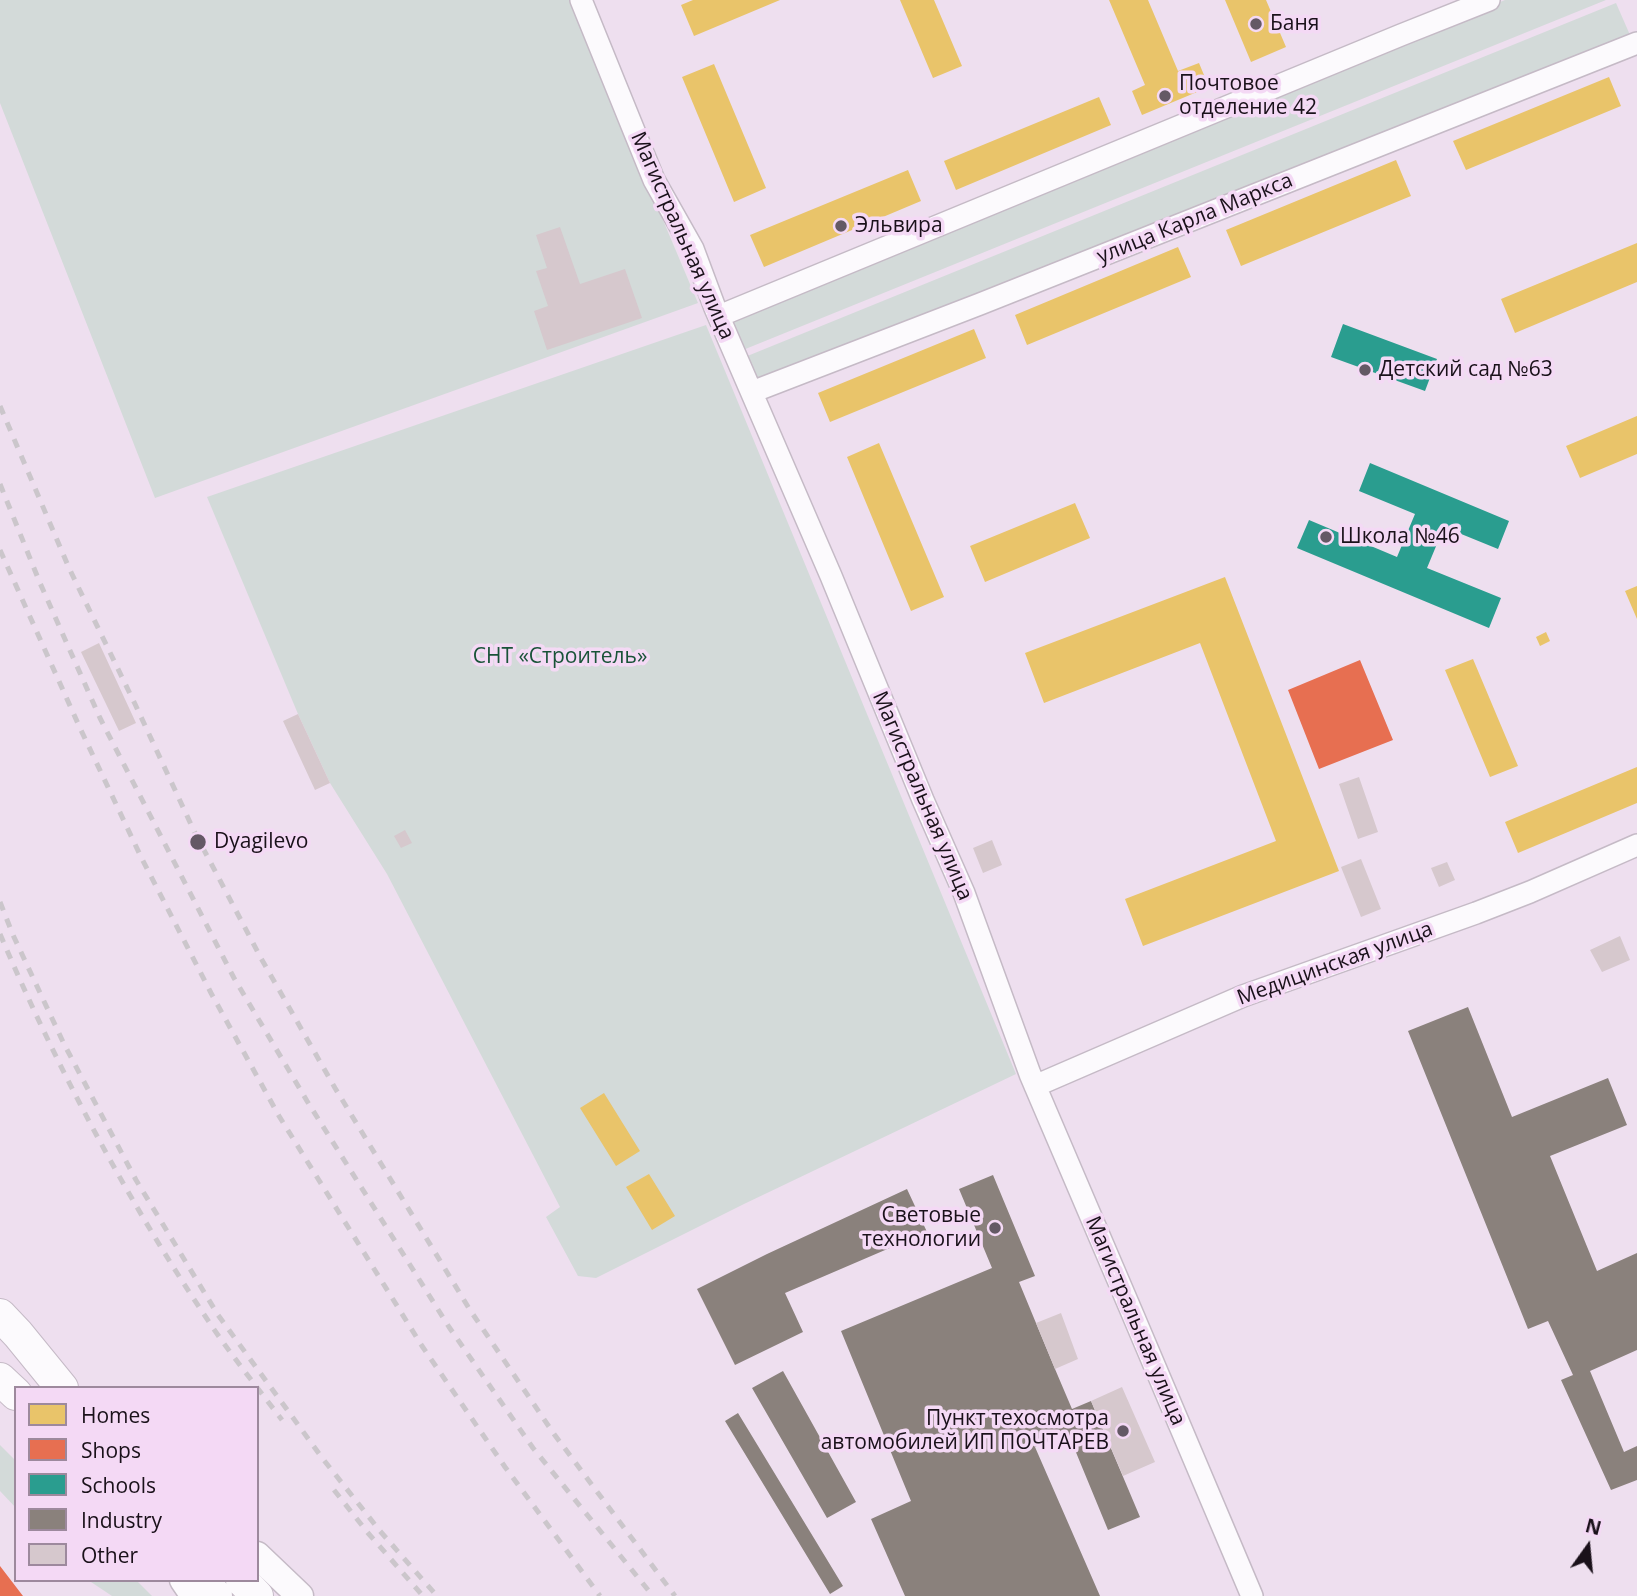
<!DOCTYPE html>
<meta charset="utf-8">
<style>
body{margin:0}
#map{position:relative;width:1637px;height:1596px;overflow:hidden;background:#eedfef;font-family:"Open Sans",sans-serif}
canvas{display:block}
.legend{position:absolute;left:14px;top:1386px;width:245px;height:196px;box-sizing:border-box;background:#f4d9f5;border:2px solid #9d899d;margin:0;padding:9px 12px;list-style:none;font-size:21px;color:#1a111a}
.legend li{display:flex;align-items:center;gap:14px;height:35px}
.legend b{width:35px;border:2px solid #9d899d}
.north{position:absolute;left:1553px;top:1512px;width:70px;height:70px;-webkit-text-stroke:5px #f4d9f5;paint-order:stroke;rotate:15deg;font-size:19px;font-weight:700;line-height:28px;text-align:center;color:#1a111a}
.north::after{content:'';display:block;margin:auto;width:24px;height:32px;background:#1a111a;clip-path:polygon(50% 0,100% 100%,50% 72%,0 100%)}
</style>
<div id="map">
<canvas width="1637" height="1596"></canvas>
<ul class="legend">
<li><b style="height:19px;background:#e9c46a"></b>Homes</li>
<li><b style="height:19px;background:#e76f51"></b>Shops</li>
<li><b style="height:19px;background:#2a9d8f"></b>Schools</li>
<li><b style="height:19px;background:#8a817c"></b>Industry</li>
<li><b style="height:19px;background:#d6c8cd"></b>Other</li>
</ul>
<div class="north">N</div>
</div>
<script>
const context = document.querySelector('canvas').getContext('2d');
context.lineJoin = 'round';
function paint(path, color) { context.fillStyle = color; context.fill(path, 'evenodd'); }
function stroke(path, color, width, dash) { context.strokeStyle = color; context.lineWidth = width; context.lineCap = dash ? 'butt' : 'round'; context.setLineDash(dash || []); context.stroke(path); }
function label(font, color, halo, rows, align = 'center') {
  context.font = font + ' "Open Sans",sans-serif'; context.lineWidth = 7; context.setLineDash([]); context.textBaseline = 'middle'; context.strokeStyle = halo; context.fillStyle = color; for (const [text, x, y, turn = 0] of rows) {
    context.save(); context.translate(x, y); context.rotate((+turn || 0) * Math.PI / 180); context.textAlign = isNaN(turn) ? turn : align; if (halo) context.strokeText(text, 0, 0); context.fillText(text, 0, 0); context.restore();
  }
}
const green = new Path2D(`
 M0 0H570L698 303 155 498 0 103Z
 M1505 0H1606L738 352 724 317Z
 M1616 3 1630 35 754 391 740 359Z
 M706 325 1016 1074 744 1204 596 1278 578 1276 546 1217 560 1207 387 874 330 783 298 714 207 497Z
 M0 1445 16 1461V1508L0 1491Z
 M88 1580H136L152 1596H112Z`);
const homes = new Path2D(`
 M693 0H780L694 36 681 5Z
 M900 0H934L962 66 933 78Z
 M1109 0H1148L1178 71 1199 63 1209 87 1142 115 1132 91 1145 85Z
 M1225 0H1266L1286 47 1251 62Z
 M714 64 766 188 734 202 682 77Z
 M1609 77 1621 106 1466 170 1453 141Z
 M1099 97 1111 125 956 190 944 161Z
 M1396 160 1411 196 1241 266 1226 230Z
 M908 170 921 201 764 267 750 235Z
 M1637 243V282L1515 333 1501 299Z
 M1178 247 1191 277 1027 345 1015 315Z
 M974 329 986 358 830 422 818 393Z
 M1637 416V454L1580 478 1566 446Z
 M879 443 944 597 911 611 847 457Z
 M1075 503 1090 538 985 582 970 546Z
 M1225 577 1339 871 1143 946 1125 899 1276 841 1200 643 1044 703 1025 653Z
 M1637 586V619L1625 591Z
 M1546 632 1550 641 1540 646 1536 637Z
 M1473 659 1518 766 1490 777 1445 670Z
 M1637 767V803L1518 853 1505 822Z
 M604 1093 640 1151 616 1166 580 1108Z
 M649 1174 675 1216 652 1230 626 1187Z`);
const shops = new Path2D(`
 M1360 660 1393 740 1319 769 1288 690Z
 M0 1566 23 1596H0Z`);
const schools = new Path2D(`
 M1343 324 1437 359 1425 391 1331 357Z
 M1370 463 1509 521 1498 549 1444 527 1427 568 1501 598 1489 628 1297 548 1309 520 1397 557 1415 514 1359 491Z`);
const industry = new Path2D(`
 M1468 1007 1512 1117 1608 1078 1627 1125 1550 1156 1597 1271 1637 1253V1350L1590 1371 1624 1452 1637 1446V1480L1611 1490 1561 1380 1573 1375 1548 1321 1528 1329 1408 1031Z
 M993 1175 1035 1276 1019 1282 1055 1369 1072 1409 1091 1401 1140 1517 1108 1530 1068 1433 1035 1447 1100 1596H905L871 1519 911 1501 841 1331 992 1268 959 1189Z
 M907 1189 927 1232 785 1293 803 1332 735 1365 697 1289 767 1254Z
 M783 1371 856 1502 827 1518 752 1388Z
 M738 1413 843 1586 830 1594 725 1421Z`);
const building = new Path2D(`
 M560 227 580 284 625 269 642 318 547 350 534 311 548 306 536 271 547 268 536 235Z
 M99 643 136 723 119 731 81 652Z
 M298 714 330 783 315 790 283 721Z
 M1359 777 1378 832 1358 839 1339 784Z
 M405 830 412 843 401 848 394 836Z
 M992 840 1002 865 983 873 973 848Z
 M1361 859 1381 909 1361 917 1341 867Z
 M1447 862 1455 880 1439 887 1431 868Z
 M1620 936 1630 960 1602 972 1590 950Z
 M1061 1313 1078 1359 1055 1369 1036 1323Z
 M1122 1387 1155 1462 1123 1476 1091 1401Z`);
const minor = new Path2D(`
 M581 0 654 180 693 249 715 308 831 576 923 800 964 893 1030 1074 1133 1315 1252 1596
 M719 316 1401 35 1489 0
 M752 392 980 304 1637 43
 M1035 1086 1243 996 1476 913 1530 892 1637 845`);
const major = new Path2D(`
 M257 1555 300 1596
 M183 1580 194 1596`);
const highway = new Path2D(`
 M0 1315 18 1334 62 1388
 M0 1379 16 1394
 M201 1580 216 1596
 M242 1580 257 1596`);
const rail = new Path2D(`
 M0 406 69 568 135 704 195 833 262 960 335 1088 470 1310 554 1434 675 1596
 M0 484 40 583 100 718 234 978 307 1101 449 1327 533 1448 653 1596
 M0 550 80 728 142 859 211 993 279 1116 422 1346 505 1467 600 1596
 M0 902 13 935 64 1044 136 1180 218 1315 323 1459 380 1531 437 1596
 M0 934C57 1068 127 1200 209 1322 231 1355 257 1387 282 1420
 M334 1490 368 1533 423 1596`);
const markers = [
 [1256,24,7,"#645965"],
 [1165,96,7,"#645965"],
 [841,226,7,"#645965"],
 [1365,370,7,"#645965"],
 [1326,537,7,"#645965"],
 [198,842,9,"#645965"],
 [995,1228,7,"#645965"],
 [1123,1431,7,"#645965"]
];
const poiNames = [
 ["Баня",1270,24],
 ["Почтовое",1179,84],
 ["отделение 42",1179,108],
 ["Эльвира",855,226],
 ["Детский сад №63",1379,370],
 ["Школа №46",1340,537],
 ["Dyagilevo",214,842],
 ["Световые",981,1216,"right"],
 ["технологии",981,1240,"right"],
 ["Пункт техосмотра",1109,1419,"right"],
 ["автомобилей ИП ПОЧТАРЕВ",1109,1443,"right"]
];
const streetNames = [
 ["улица Карла Маркса",1195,219,-22],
 ["Магистральная улица",682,236,66],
 ["Магистральная улица",922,796,67],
 ["Медицинская улица",1335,964,-20],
 ["Магистральная улица",1135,1321,67]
];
const parkNames = [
 ["СНТ «Строитель»",560,657]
];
paint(green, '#d3dad9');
paint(homes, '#e9c46a');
paint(shops, '#e76f51');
paint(schools, '#2a9d8f');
paint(industry, '#8a817c');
paint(building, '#d6c8cd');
stroke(minor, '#c5bac6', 24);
stroke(major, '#c5bac6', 29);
stroke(highway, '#c5bac6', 34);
stroke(minor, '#fcfafd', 21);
stroke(major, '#fcfafd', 26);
stroke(highway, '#fcfafd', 32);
stroke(rail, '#cbc6cb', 5, [9, 9]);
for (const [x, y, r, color] of markers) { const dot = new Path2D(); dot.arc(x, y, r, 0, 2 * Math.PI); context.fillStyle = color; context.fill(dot); stroke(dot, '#f4d9f5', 2.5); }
label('21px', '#1a111a', '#f4d9f5', poiNames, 'left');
label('21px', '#1a111a', '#f4d9f5', streetNames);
label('21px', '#195338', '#f4d9f5', parkNames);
</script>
